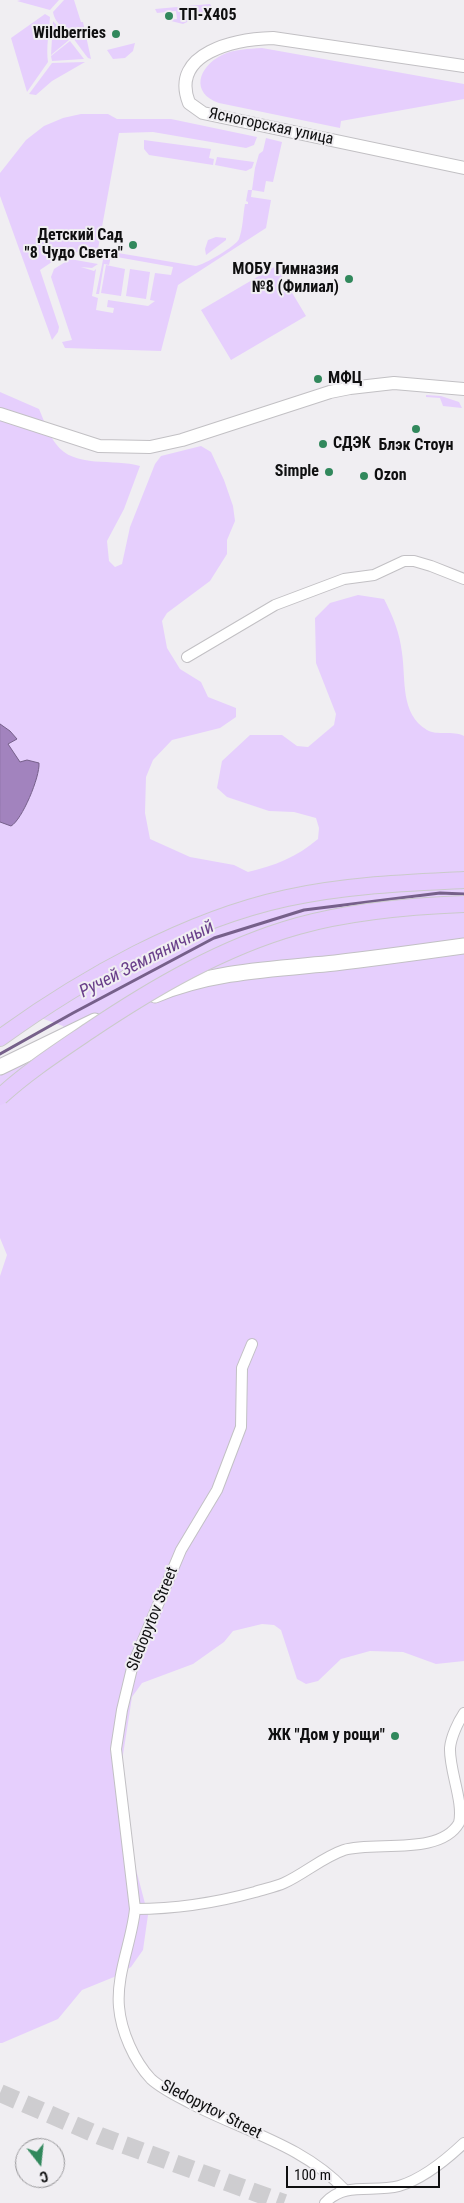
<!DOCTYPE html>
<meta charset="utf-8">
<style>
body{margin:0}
#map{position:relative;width:464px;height:2203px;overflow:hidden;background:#f0eef2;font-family:"Roboto Condensed",sans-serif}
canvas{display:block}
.north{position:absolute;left:15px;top:2138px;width:50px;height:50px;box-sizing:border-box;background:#f0eef2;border:1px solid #969598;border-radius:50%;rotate:164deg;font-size:14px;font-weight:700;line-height:20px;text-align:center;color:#0f0f10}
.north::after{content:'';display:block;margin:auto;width:18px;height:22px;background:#31885c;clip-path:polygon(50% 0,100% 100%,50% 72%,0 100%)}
.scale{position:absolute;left:286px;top:2166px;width:154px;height:22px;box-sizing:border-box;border:2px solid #0f0f10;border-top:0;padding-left:6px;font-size:15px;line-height:18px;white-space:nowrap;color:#0f0f10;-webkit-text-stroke:4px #f0eef2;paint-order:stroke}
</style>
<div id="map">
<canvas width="464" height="2203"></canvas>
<div class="north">С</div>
<div class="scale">100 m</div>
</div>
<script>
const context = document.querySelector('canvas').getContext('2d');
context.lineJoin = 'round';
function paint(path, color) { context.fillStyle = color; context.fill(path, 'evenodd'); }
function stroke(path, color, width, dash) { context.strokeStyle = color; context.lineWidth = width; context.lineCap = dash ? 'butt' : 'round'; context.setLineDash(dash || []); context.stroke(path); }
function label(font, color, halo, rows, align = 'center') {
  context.font = font + ' "Roboto Condensed",sans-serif'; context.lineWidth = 4; context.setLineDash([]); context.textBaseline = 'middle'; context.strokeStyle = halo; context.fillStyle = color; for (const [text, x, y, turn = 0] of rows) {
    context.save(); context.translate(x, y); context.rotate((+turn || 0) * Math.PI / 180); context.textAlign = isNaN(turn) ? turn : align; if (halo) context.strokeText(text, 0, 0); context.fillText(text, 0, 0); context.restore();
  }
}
const green = new Path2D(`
 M21 0H59L50 10 17 1Z
 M64 0H74L81 22H83L91 59 88 58C84 53 79 46 76 42 69 31 55 25 53 12Z
 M210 4 213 9 183 24 167 20 177 19 176 11 157 13 155 9Z
 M45 14 50 17C49 32 46 48 48 62L27 92 11 38Z
 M53 21 69 40 51 55Z
 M70 41 84 59 52 61 51 56Z
 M135 43 133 51 125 58 113 59 107 50Z
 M262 48 464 84V99L341 121 340 128 219 103C190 93 198 67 222 55 234 49 249 49 262 48Z
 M85 62 52 81 36 95 29 94 52 63Z
 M81 114H108L117 119H171L257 137 254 145 246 148 153 132 119 133 98 249 90 254 68 251 40 270 59 327 58 332 52 340 0 196V173L26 140 44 126 63 118Z
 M266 138 282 142 273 182 266 181 264 192 252 190 251 197 271 200 266 228 178 285 161 351 65 348 62 342 72 340 51 277 54 269 70 259 98 264 92 268 81 267 94 271 96 269 92 296 98 298 96 310 113 313 114 308 107 307 108 300 148 306 155 301 150 300 155 273 171 275 173 267 111 256 109 265 104 264 99 294H96L104 255 112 252 196 266C204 265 236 246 239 239 243 228 243 215 245 204H248V202L246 201 248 190H252L255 168 259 154 263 151Z
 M144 140 211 149 209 158 214 159 213 165 149 155 144 149Z
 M217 157 254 162 252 168 246 171 215 165Z
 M216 237 226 238V240L206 255 205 249 208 240Z
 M106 265 125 269 121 296 101 293Z
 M276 266 306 316 231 360 201 310Z
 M130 269 150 272 146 299 126 296Z
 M0 392 39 409C44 420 48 434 56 444 74 469 114 458 140 466L124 509 107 541 109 561 115 567 122 564 130 527 155 464 161 456 201 446 211 452 224 480 233 506 235 521 227 540V554L210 581 167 613 162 621 167 648 180 669 201 682 208 697 236 708V717L220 728 172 740 153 760 146 777 145 813 150 839 190 857 234 865 248 872C274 866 297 857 318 839L319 828 316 818 294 812 269 811 227 797 217 788 222 761 250 735H282L297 746 308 747 334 725 336 714 316 663 315 618 330 603 358 595 384 599C393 616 400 634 402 653 406 680 400 714 427 730 437 736 453 730 464 736V1661L436 1664 403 1652 370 1651 341 1659 318 1681 306 1684 297 1679 281 1630 274 1625 262 1624 233 1631 224 1642 193 1664 142 1683 132 1697 122 1761 132 1854 148 1915 143 1950 131 1967 114 1977 82 1990 58 2019 2 2043H0V1276L7 1255 0 1238V1063L66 1035 63 1026 27 1013 0 1027Z
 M426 395 441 396 459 402 462 408 443 406 440 398 426 397Z`);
const water = new Path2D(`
 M0 724 10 731 17 739 8 744 20 762 27 760 39 763C40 777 22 820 11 826L0 822Z`);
const stream = new Path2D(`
 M0 1054 73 1013 214 938 304 910 440 893 464 894`);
const trunkTunnel = new Path2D(`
 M0 2093 100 2136 284 2203`);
const minor = new Path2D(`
 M187 657 275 605 344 579 374 575 404 561H414L431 566 464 579
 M135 1909 116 1749 122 1710 133 1664 181 1550 217 1490 241 1427 242 1368 252 1344
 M345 2190C303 2145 243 2131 190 2103 177 2096 162 2089 151 2079 134 2061 121 2031 119 2007 116 1974 132 1941 135 1909 176 1909 215 1903 255 1892 264 1889 275 1887 284 1883 304 1874 323 1857 344 1850 375 1841 440 1856 459 1823 464 1802 449 1770 450 1748 451 1737 458 1722 464 1713
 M325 2203C345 2181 373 2193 399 2186 423 2179 446 2160 464 2143`);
const tertiary = new Path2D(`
 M464 66 273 38C237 39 169 52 189 103L203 113 464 168
 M0 414 99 446 150 447 182 440 330 392 350 388 394 383 464 389`);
const secondary = new Path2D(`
 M155 995C212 971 275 969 335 963 378 958 421 952 464 946
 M0 1067 95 1021`);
const primary = new Path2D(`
 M0 1038C83 978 186 920 287 898 345 885 405 883 464 880`);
const primaryBridge = new Path2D(`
 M0 1097C27 1072 58 1052 89 1031 153 988 223 947 298 926 348 912 412 906 464 904`);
const markers = [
 [169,16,5,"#31885c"],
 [116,34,5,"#31885c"],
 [133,245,5,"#31885c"],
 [349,279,5,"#31885c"],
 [318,379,5,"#31885c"],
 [416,429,5,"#31885c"],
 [323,444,5,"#31885c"],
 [329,472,5,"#31885c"],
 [364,476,5,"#31885c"],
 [395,1736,5,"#31885c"]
];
const poiNames = [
 ["ТП-Х405",179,16,"left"],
 ["Wildberries",106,34],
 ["Детский Сад",123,236],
 ["\"8 Чудо Света\"",123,254],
 ["МОБУ Гимназия",339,270],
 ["№8 (Филиал)",339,288],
 ["МФЦ",328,379,"left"],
 ["СДЭК",333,444,"left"],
 ["Блэк Стоун",416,446,"center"],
 ["Simple",319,472],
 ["Ozon",374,476,"left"],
 ["ЖК \"Дом у рощи\"",385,1736]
];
const streetNames = [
 ["Ясногорская улица",271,127,12],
 ["Sledopytov Street",153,1619,-68],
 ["Sledopytov Street",211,2110,27]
];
const waterNames = [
 ["Ручей Земляничный",147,960,-27]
];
paint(green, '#e6cffd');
paint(water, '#a283be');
stroke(water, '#76608a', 1);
stroke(stream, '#76608a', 3);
stroke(trunkTunnel, '#cecdd0', 18, [18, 9]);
stroke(minor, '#c2c0c4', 12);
stroke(tertiary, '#c2c0c4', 14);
stroke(secondary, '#c2c0c4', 17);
stroke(primary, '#cacaca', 18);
stroke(minor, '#fff', 10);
stroke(tertiary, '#fff', 12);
stroke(secondary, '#fff', 15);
stroke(primary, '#e5cbfd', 16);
stroke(primaryBridge, '#cacaca', 18, []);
stroke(primaryBridge, '#e5cbfd', 16);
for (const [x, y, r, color] of markers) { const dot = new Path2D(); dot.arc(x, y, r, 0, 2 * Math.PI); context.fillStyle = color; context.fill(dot); stroke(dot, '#f0eef2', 2); }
label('bold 16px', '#0f0f10', '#f0eef2', poiNames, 'right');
label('16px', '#0f0f10', '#f0eef2', streetNames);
label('italic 18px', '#693f8a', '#f0eef2', waterNames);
</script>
